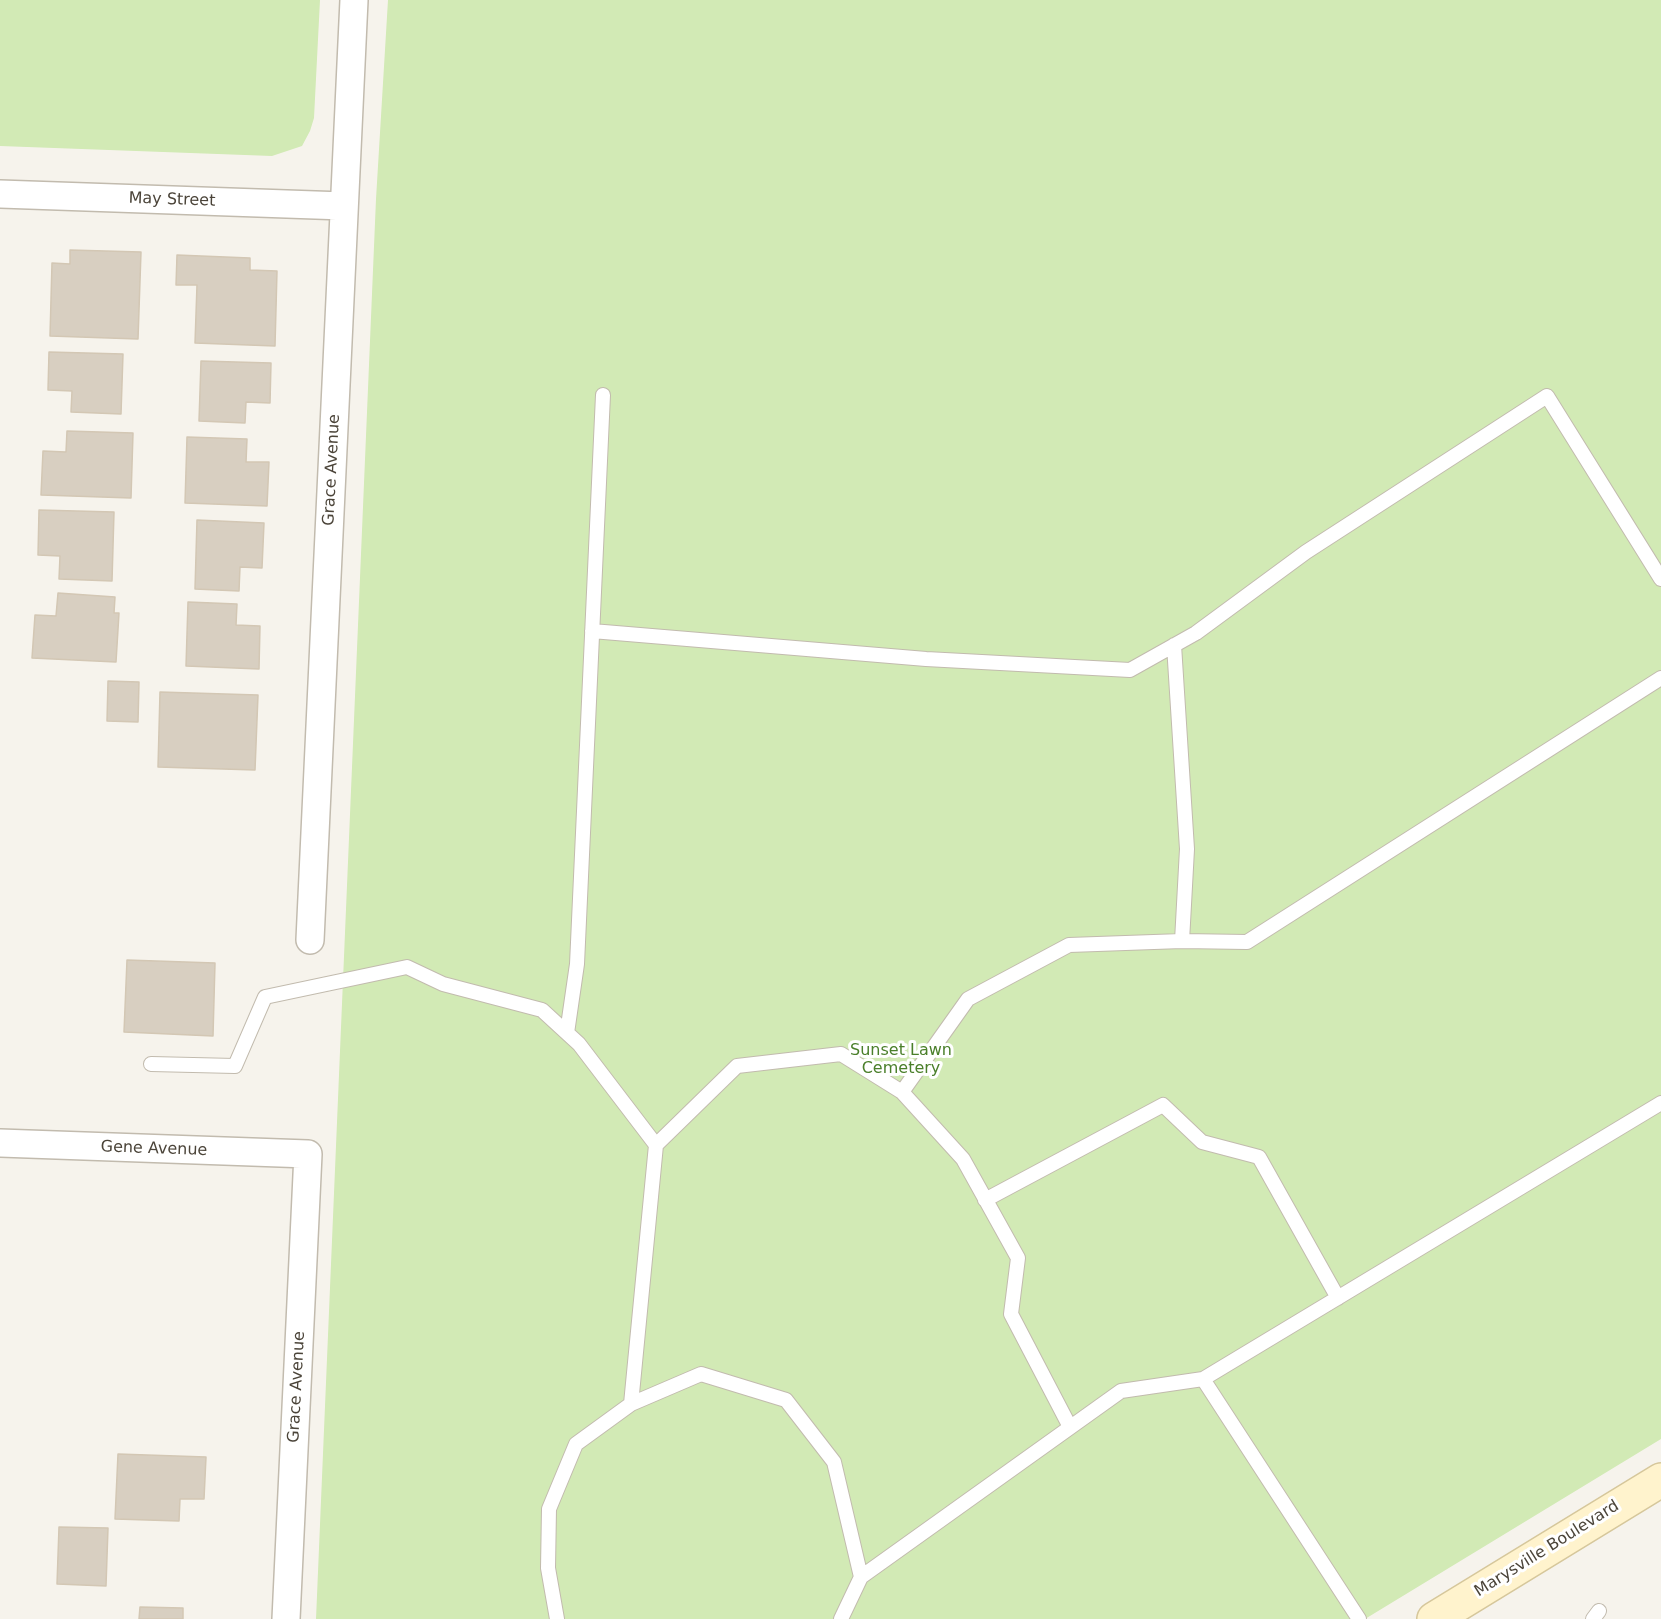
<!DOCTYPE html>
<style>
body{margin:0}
canvas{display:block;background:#f6f3ec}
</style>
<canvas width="1661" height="1619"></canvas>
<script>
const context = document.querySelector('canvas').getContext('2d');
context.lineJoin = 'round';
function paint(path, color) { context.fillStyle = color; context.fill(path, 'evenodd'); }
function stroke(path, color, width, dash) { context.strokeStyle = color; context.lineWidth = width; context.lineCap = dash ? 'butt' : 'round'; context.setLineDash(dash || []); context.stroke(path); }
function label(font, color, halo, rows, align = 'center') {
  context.font = font + ' "DejaVu Sans",sans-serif'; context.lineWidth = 6; context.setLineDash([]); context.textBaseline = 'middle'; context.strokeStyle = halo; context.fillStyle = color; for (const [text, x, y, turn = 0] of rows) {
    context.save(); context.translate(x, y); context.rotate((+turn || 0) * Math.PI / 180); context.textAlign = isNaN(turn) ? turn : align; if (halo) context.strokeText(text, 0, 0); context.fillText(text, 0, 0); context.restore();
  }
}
const green = new Path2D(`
 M0 0H320L314 118 310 131 302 146 272 156 0 146Z
 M388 0H1661V1439L1365 1619H316L376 199Z`);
const building = new Path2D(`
 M70 250 141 252 138 339 50 336 52 263 70 264Z
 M177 255 250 258V270L277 271 275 346 195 343 197 285H176Z
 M49 352 123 354 121 414 71 412 72 391 48 390Z
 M201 361 271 363 270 403 246 402 245 423 199 421Z
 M67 431 133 433 131 498 41 495 43 451 66 452Z
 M187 437 247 439 246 462H269L267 506 185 503Z
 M39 510 114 512 112 581 59 579 60 556 38 555Z
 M197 520 264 523 262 568 240 567 239 591 195 589Z
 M58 593 115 597 114 613H119L116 662 32 658 35 615 56 616Z
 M188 602 237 604 236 625 260 626 259 669 186 666Z
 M108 681 139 682 138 722 107 721Z
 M160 692 258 695 255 770 158 767Z
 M127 960 215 963 213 1036 124 1032Z
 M118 1454 206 1457 204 1499H180L179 1521 115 1519Z
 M59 1527 108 1528 106 1586 57 1584Z
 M140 1607 183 1608V1619H139Z`);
const lane = new Path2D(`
 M592 631 926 659 1130 670 1196 633 1306 552 1547 396 1661 579
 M1174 645 1187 849 1182 941 1247 942 1661 678
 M567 1033 577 964 603 395
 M151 1064 235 1066 265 997 407 967 443 984 542 1010 579 1044 656 1145
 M902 1092 968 999 1069 945 1182 941
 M985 1200 1163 1105 1202 1142 1259 1157 1338 1298
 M1203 1379 1661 1103
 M631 1404 656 1145 737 1066 841 1054 902 1092 963 1159 1018 1258 1011 1314 1070 1427
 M557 1619 548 1568 549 1509 576 1444 631 1404 701 1374 786 1400 834 1462 861 1577
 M841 1619 861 1577 1121 1391 1203 1379 1359 1619
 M1593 1619 1599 1611`);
const street = new Path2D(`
 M0 194 344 206
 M310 940 354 0
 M0 1143 308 1154 286 1619`);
const secondary = new Path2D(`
 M1434 1619 1661 1480`);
const streetNames = [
 ["May Street",172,200,2],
 ["Grace Avenue",332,470,-87],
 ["Gene Avenue",154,1149,2],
 ["Grace Avenue",297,1387,-87],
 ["Marysville Boulevard",1547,1549,-32]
];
const parkNames = [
 ["Sunset Lawn",901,1051],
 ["Cemetery",901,1069]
];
paint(green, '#d2eab5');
paint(building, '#d8cfc1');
stroke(building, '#d3c7b4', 1.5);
stroke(lane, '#c2bbae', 16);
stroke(street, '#c2bbae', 30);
stroke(secondary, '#d6c79b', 36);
stroke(lane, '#fff', 14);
stroke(street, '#fff', 27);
stroke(secondary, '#fff3cd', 33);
label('16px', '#4b4439', '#fff', streetNames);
label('16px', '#4a7f2a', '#fff', parkNames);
</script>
